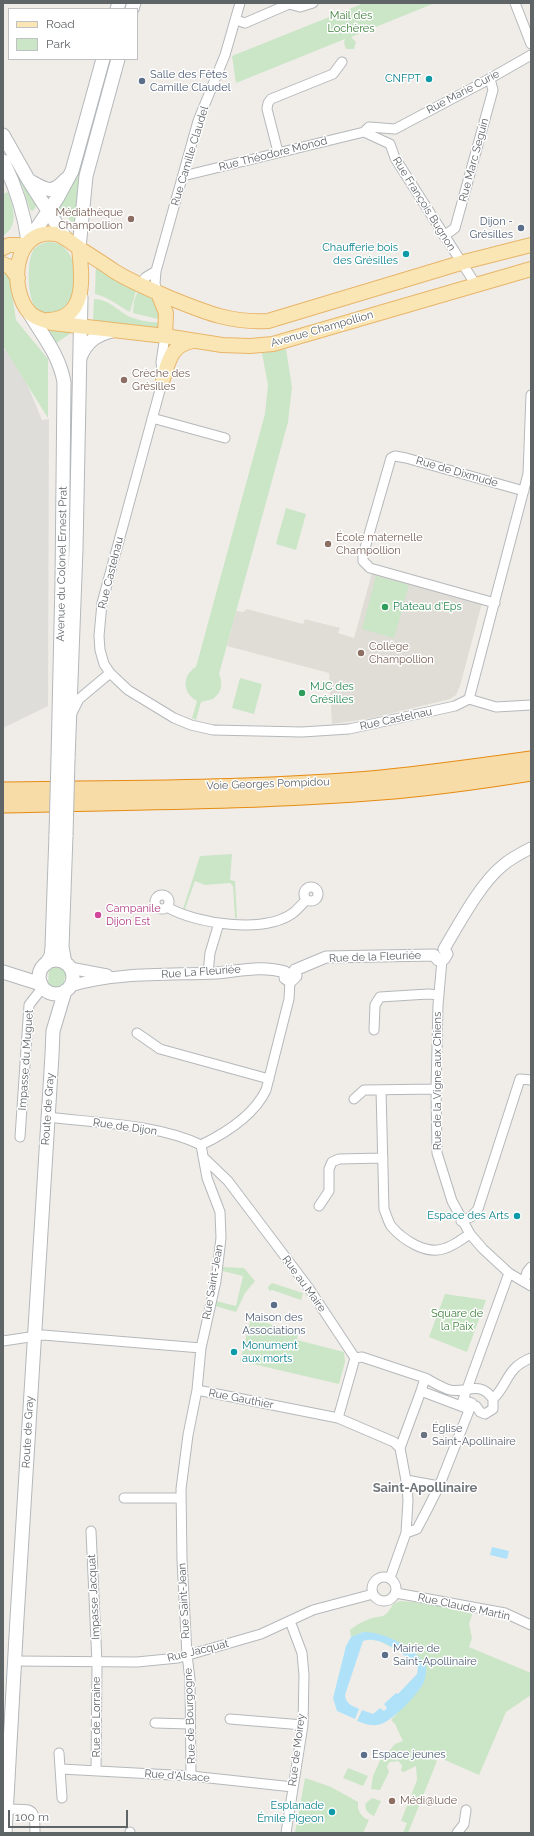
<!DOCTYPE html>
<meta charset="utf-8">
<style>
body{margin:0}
#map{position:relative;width:534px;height:1836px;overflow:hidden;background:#f0ede8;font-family:Raleway,sans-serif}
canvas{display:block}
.frame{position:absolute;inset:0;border:4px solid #5f6467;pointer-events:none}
.legend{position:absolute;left:8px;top:8px;width:130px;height:52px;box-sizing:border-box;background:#fff;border:1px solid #bfc1c2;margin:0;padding:5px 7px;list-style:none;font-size:12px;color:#5f6467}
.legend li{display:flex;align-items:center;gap:8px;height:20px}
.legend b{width:20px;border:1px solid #bfc1c2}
.scale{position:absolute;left:8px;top:1810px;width:120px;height:18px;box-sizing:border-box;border:2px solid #5f6467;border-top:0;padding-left:5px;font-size:12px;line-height:14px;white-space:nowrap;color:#5f6467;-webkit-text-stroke:3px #fff;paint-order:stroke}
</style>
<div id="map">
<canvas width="534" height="1836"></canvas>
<div class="frame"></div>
<ul class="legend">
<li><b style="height:5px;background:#f9e6b4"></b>Road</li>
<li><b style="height:11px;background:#cbe5c7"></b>Park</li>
</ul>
<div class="scale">100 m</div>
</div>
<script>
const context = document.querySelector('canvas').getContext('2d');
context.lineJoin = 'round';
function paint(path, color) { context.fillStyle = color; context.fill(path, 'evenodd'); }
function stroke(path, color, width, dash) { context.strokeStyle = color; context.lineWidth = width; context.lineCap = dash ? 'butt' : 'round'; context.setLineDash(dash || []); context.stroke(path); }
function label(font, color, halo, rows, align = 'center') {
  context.font = font + ' Raleway,sans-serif'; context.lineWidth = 3; context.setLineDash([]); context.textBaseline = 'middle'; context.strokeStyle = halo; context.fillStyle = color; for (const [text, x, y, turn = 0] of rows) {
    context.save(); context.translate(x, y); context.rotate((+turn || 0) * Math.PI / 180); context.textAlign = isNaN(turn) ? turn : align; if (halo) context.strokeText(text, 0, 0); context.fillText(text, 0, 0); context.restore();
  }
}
const industrial = new Path2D(`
 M11 345 42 420 49 419 48 706 3 728V351Z`);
const education = new Path2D(`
 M372 573 482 603 460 686 456 695 450 699 372 718 332 724 329 673 227 646 236 611 243 612 247 609 303 624 305 619 340 628 338 633 354 638Z`);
const green = new Path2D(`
 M364 3H435L351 37 356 42 354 49H346L344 43 345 39 236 83 232 56Z
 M7 149 38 203 33 211 30 210 23 188 4 151Z
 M75 174H83L75 226 57 206Z
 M8 192C13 207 20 225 3 236V194Z
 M48 242C75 241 80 279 73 299 71 302 69 306 67 310L46 315C43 313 40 312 37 310 27 300 26 260 34 249 38 245 43 243 48 242Z
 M96 262 137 287 130 312C118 306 109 297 95 294Z
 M3 272 9 274 16 320 48 359V418L3 346Z
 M139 288 154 297 162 320 133 313 134 301Z
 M94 299C109 299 118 311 130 317 140 321 151 322 162 323L160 327 154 330 93 322Z
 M45 327 74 331 55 344Z
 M286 349 292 387 288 422 219 674C223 684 222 692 213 699L201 702 196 720 192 718 197 701C182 693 182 675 196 667L265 414 268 385 262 353Z
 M286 508 306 514 296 550 276 544Z
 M376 576 409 585 394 638 362 629Z
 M240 678 262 684 254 714 232 708Z
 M232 854 230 880 235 881 237 918H235L233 886 230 883 205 885 195 881 185 909H183L200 856Z
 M54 965 66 969 63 989H53L48 985 49 968Z
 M223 1267 244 1268 255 1281 245 1293 236 1312 215 1306 216 1301 236 1306 243 1276 223 1271Z
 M272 1283 303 1293 301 1300 272 1290 269 1291 268 1287Z
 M445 1294 486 1300 467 1352 429 1337Z
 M251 1318 298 1333 297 1340 344 1352 345 1362 339 1384 240 1361Z
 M400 1601 433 1604 473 1612 469 1624 472 1638 469 1647 531 1673V1695L506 1712 479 1775 438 1757 434 1759 437 1761 408 1833H403L407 1823 401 1821 417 1780 416 1766 404 1772 401 1771 402 1765 398 1761 390 1762 387 1766 389 1772 380 1790 371 1789 373 1776 382 1756 384 1757 395 1744 403 1741 395 1724 391 1720 421 1687 426 1666 363 1632 351 1637 350 1630C355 1626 361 1622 367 1620 381 1614 384 1621 393 1604Z
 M348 1768 368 1776 363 1786 343 1778Z
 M305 1778 331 1787 358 1802C357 1811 361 1817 369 1820L363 1833H295Z
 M372 1798 381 1801 374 1816C368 1813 364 1810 366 1803Z`);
const water = new Path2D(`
 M492 1547 509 1551 507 1559 490 1555Z
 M363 1632C383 1631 416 1648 426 1666 426 1673 426 1680 421 1687 415 1697 392 1721 381 1724 373 1727 365 1724 357 1721L362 1710 373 1714 380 1708 384 1711 387 1708 384 1704 396 1693 398 1694 417 1674 418 1668 415 1663C401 1653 380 1635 363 1641L345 1695C346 1704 351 1705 359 1709L355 1719 337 1711 333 1698 346 1646 351 1637Z`);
const minor = new Path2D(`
 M515 3 531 44
 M236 20 245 23 289 4 300 7 313 3
 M395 129 482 83 531 55
 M390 144 395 158 476 285
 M390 144 364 132 369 127 395 129
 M278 152 267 109 268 103 271 99 333 74 342 62
 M183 176 364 132
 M444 236 455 228 493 90 490 79
 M140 284 146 277 156 271
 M158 293 155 284 156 271 198 121 225 55 240 3
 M165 336 161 362 163 379 102 603 99 636 100 650 104 664 110 673 128 690 174 718 191 725 213 730 302 732 349 729 455 706 469 699 528 474 531 473
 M152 418 225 438
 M528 474 531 395
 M495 603 370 568 363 561V555L391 458 395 456 406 458 524 491
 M469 699 496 707 531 705
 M72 713 79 699 110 673
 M304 894a7 7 0 1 1 14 0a7 7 0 1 1-14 0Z
 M155 902a7 7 0 1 1 14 0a7 7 0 1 1-14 0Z
 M167 907C196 924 264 934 293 913 298 909 302 904 306 900
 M442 960 438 1005 436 1089 437 1153 452 1201 470 1234 483 1249 509 1273 531 1286
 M208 973 210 953 219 923
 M374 1030 375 1005 380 997 428 994 439 995
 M137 1033 160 1049 269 1079
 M381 1090 384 1209C386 1214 388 1221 391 1226 403 1240 427 1256 446 1248 455 1245 462 1239 470 1234
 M354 1099 364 1090 436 1089
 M47 1117C95 1123 158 1124 201 1145
 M20 1137 29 1005 43 987
 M201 1145 207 1178 220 1212 221 1238 216 1281 201 1348 197 1390 338 1418 394 1442 400 1448 407 1486 408 1501 406 1533 390 1578
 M201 1145C226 1133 254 1115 266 1090L289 999 290 981
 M203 1157 228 1181 308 1287 355 1358 362 1357 425 1378
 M319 1206 329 1191V1169L332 1162 339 1159 383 1158
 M461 1221 471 1217 478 1209 520 1079 531 1080
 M524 1282 527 1272 531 1267
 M3 1341 43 1335 201 1348
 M425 1378C433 1382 442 1388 450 1390 466 1394 479 1379 493 1399V1409L485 1414 480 1412 476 1406H471L466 1408 421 1391Z
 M493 1399C509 1383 506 1368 531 1358
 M338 1418 355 1358
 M400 1448 421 1391
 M406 1480 439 1486
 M124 1498H181
 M91 1531 97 1663 96 1771
 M406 1533 417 1529 428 1508 440 1484 472 1403 463 1400 509 1273
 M372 1589a12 12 0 1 1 24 0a12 12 0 1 1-24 0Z
 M396 1593 505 1613 531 1625
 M14 1661 137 1662 178 1658 261 1634 313 1610 373 1594
 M230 1719 303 1725
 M155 1723 190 1724
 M59 1753 62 1798
 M61 1769 191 1776 293 1787
 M191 1776 190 1679 187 1655 182 1560 181 1489 188 1435 197 1390
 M7 1809C32 1810 35 1805 35 1833
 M130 1832V1833
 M286 1833 303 1725 304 1675 302 1653 290 1621
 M457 1833 464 1824 466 1810`);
const tertiary = new Path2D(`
 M444 949C459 924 480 884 502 866 511 858 521 853 531 848
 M434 955 438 960 444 959 447 954 444 949
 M70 968 107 975
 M295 970 326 957 434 955
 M285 972V978L288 980H292L296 976 295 970
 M70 986C117 972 167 975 216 973 240 971 261 965 285 972`);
const secondary = new Path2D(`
 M117 9 119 3
 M132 9 134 3
 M3 135 29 181 66 239
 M3 161C16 187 24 212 28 241
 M30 181C46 190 52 195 66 179
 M28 241 58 197 72 171 103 59
 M79 248 86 176 118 59
 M28 311C42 335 59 354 64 382L62 581 58 759
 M80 358C86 342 96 335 112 331
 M68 759 76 549 81 297
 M39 977a17 17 0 1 1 34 0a17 17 0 1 1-34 0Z
 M65 963 62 947 66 835
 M46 964 51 956 52 947 56 834
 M3 972 41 984
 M5 1833 17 1618 52 1055 53 1031 65 991`);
const primary = new Path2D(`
 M531 245 464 262 268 321C232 323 207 313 175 300 154 291 133 283 114 271 103 263 91 256 79 248 72 243 64 236 56 234 13 227 8 290 30 313 36 319 45 320 52 323L165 336 222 345 250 346 273 344 531 269
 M3 248 9 245H25
 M3 264 10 267 18 278
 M158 293 166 313 165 336
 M48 320C88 319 82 276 79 248
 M163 379C169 360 171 345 193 341`);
const trunk = new Path2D(`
 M3 790C129 788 256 789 381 778 431 773 481 766 531 759
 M3 805C129 802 255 802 381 792 431 788 481 781 531 773`);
const secondaryBridge = new Path2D(`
 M56 834 58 759
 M66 835 68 759`);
const markers = [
 [429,79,4,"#0f9aa8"],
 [142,81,4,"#5c6f8a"],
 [131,219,4,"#8d6e63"],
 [521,228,4,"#5c6f8a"],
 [406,254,4,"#0f9aa8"],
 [124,380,4,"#8d6e63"],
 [328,544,4,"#8d6e63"],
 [385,607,4,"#2e9e5b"],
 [361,653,4,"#8d6e63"],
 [302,693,4,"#2e9e5b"],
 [98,915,4,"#d1479c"],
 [517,1216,4,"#0f9aa8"],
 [274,1305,4,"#5c6f8a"],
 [234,1352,4,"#0f9aa8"],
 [424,1435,4,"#6b7280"],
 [385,1655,4,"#5c6f8a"],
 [364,1755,4,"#5c6f8a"],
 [392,1801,4,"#8d6e63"],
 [332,1812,4,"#0f9aa8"]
];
const parkNames = [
 ["Mail des",351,16],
 ["Lochères",351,29],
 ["Square de",457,1314],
 ["la Paix",457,1327]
];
const serviceNames = [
 ["Salle des Fêtes",150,75],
 ["Camille Claudel",150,88],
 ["Dijon -",513,222,"right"],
 ["Grésilles",513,235,"right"],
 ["Maison des",274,1318,"center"],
 ["Associations",274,1331,"center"],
 ["Mairie de",393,1649],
 ["Saint-Apollinaire",393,1662],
 ["Espace jeunes",372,1755]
];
const cultureNames = [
 ["CNFPT",421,79],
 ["Chaufferie bois",398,248],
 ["des Grésilles",398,261],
 ["Espace des Arts",509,1216],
 ["Monument",242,1346,"left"],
 ["aux morts",242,1359,"left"],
 ["Esplanade",324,1806],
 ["Émile Pigeon",324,1819]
];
const streetNames = [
 ["Rue Marie Curie",463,92,-28],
 ["Rue Théodore Monod",273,154,-14],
 ["Rue Camille Claudel",190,156,-73],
 ["Rue Marc Seguin",474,160,-75],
 ["Rue François Bugnon",424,204,58],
 ["Avenue Champollion",322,329,-16],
 ["Rue de Dixmude",457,472,16],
 ["Avenue du Colonel Ernest Prat",62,564,-89],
 ["Rue Castelnau",111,573,-76],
 ["Rue Castelnau",396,719,-12],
 ["Voie Georges Pompidou",268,784,-2],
 ["Rue de la Fleuriée",375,957,-2],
 ["Rue La Fleuriée",201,972,-4],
 ["Impasse du Muguet",26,1060,-86],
 ["Rue de la Vigne aux Chiens",438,1081,-90],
 ["Route de Gray",48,1109,-86],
 ["Rue de Dijon",125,1127,8],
 ["Rue Saint-Jean",213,1282,-80],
 ["Rue au Maire",304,1284,54],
 ["Rue Gauthier",241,1399,11],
 ["Route de Gray",28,1432,-87],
 ["Impasse Jacquat",94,1597,-93],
 ["Rue Saint-Jean",184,1601,-93],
 ["Rue Claude Martin",464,1607,12],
 ["Rue Jacquat",198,1651,-14],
 ["Rue de Bourgogne",190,1716,-92],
 ["Rue de Lorraine",97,1717,-90],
 ["Rue de Moirey",297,1750,-83],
 ["Rue d'Alsace",177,1776,4]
];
const educationNames = [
 ["Médiathèque",123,213,"right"],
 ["Champollion",123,226,"right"],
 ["Crèche des",132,374],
 ["Grésilles",132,387],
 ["École maternelle",336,538],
 ["Champollion",336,551],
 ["Collège",369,647],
 ["Champollion",369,660],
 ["Médi@lude",400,1801]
];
const leisureNames = [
 ["Plateau d'Eps",393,607],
 ["MJC des",310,687],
 ["Grésilles",310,700]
];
const hotelNames = [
 ["Campanile",106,909],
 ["Dijon Est",106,922]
];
const worshipNames = [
 ["Église",432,1429],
 ["Saint-Apollinaire",432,1442]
];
const quarterNames = [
 ["Saint-Apollinaire",425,1488]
];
paint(industrial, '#dfddda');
paint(education, '#e0ddd6');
paint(green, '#cbe5c7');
paint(water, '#afe2f9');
stroke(minor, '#b5b8bb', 11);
stroke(tertiary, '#b5b8bb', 13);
stroke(secondary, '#b4b8bb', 15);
stroke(primary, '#e8b56a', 16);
stroke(trunk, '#e78b12', 17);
stroke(minor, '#fff', 9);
stroke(tertiary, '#fff', 11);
stroke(secondary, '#fff', 13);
stroke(primary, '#f9e6b4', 14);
stroke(trunk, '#f7dca7', 15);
stroke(secondaryBridge, '#b4b8bb', 15, []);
stroke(secondaryBridge, '#fff', 13);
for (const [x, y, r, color] of markers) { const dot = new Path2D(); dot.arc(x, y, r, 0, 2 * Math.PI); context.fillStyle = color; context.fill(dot); stroke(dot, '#fff', 1.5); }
label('11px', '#40813c', '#fff', parkNames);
label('11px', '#4e5e75', '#fff', serviceNames, 'left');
label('11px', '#0d838f', '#fff', cultureNames, 'right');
label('11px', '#5f6467', '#fff', streetNames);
label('11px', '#785e54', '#fff', educationNames, 'left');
label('11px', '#27864d', '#fff', leisureNames, 'left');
label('11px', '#b23c85', '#fff', hotelNames, 'left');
label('11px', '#5b616d', '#fff', worshipNames, 'left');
label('bold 13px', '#707679', '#fff', quarterNames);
</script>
